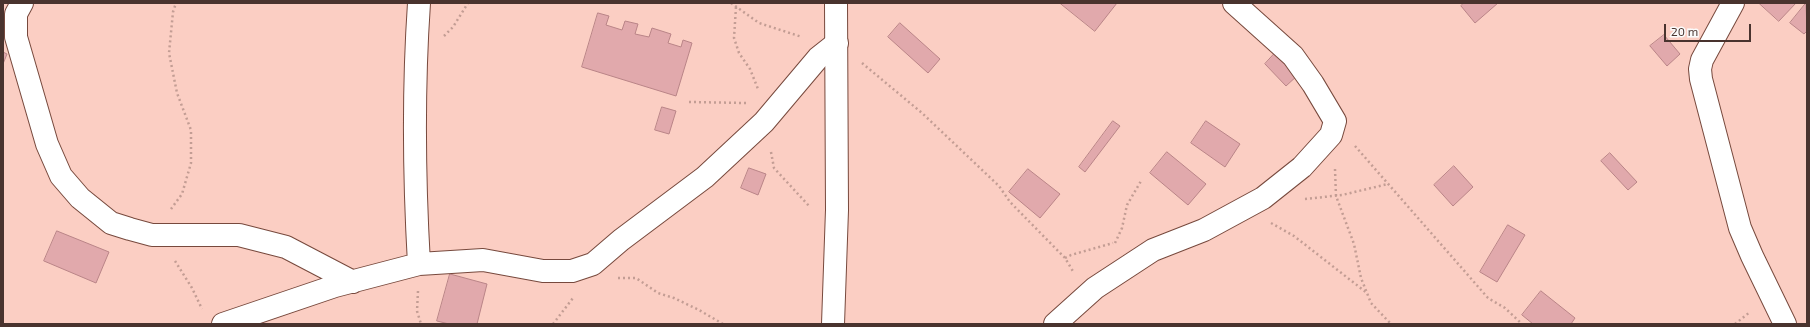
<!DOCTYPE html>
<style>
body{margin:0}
#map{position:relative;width:1810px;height:327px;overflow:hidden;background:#fbcec3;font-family:"Exo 2",sans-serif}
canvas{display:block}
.frame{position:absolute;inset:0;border:4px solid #49332e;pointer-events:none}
.scale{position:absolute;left:1664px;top:24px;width:87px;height:18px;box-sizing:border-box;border:2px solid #49332e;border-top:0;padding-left:5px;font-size:12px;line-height:14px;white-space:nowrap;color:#49332e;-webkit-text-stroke:3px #fbfbfb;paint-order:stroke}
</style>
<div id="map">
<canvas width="1810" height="327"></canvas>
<div class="frame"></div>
<div class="scale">20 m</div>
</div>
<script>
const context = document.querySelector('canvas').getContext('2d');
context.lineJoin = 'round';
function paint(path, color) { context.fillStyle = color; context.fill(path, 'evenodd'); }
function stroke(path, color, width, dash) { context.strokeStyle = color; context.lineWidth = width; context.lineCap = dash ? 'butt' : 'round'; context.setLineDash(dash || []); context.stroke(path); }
const building = new Path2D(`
 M1060 3H1117L1095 31Z
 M1464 3H1498L1475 23 1461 6Z
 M1759 3H1796L1779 21Z
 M1806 3 1807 31 1804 34 1790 23Z
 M598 13 609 16 606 25 622 30 625 21 638 24 635 34 649 37 652 28 671 34 668 43 681 47 683 40 692 43 676 96 582 67Z
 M900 23 940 59 928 73 888 37Z
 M1664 35 1680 54 1667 66 1650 46Z
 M3 52 7 54 3 64Z
 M1276 52 1298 75 1286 86 1265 64Z
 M662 107 676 111 669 134 655 130Z
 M1113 121 1120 126 1085 172 1079 167Z
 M1206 121 1240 144 1225 167 1191 143Z
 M1167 152 1206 184 1188 205 1150 173Z
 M1610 153 1637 182 1628 190 1601 161Z
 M1454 166 1473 187 1453 206 1434 185Z
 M749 168 766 174 758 195 741 188Z
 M1028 169 1060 194 1040 218 1009 192Z
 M1508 225 1525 235 1497 282 1480 272Z
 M57 231 109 252 96 283 44 261Z
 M450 274 487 284 477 324H449L437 321Z
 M1541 291 1575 318 1571 324H1533L1522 315Z`);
const path = new Path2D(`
 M731 3 759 23 802 37
 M736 7 734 38 739 53 750 69 758 89
 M444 36 453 27 468 3
 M862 63 922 113 999 186 1010 202 1065 258 1074 273
 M689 102 746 103
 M1355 146 1488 298 1505 308 1522 324
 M771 152 774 168 810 207
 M1335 169 1336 196 1354 244 1361 278 1371 303 1390 323
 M1305 199 1342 195 1388 184
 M171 209 182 194 191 163V130L177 93 169 53 173 12 176 3
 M1271 223 1294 236 1367 293
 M1115 243 1122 228 1127 205 1141 181
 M1065 258 1071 255 1113 243
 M175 261 192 288 202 309
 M618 278H636L658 293 674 298 699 310 723 324
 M418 291 417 311 421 324
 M553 324 573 298
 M1735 324 1750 312`);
const minor = new Path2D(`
 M22 3 16 14V37L47 144 61 176 80 198 111 223 130 229 152 235H239L286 247 353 282
 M419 3C413 91 414 177 419 264
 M1733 3 1702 60 1700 69 1701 79 1740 228 1752 256 1785 324
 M223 324 335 286 419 264 483 260 543 271H572L593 264 621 240 705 177 764 122 818 58 837 43
 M1055 324 1095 288 1153 250 1204 230 1263 198 1302 167 1331 135 1335 121 1313 84 1293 56 1234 3`);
const tertiary = new Path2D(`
 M833 324 837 210 836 3`);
paint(building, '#e1a9ac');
stroke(building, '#b98487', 1);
stroke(minor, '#77493d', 24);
stroke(tertiary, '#77493d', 24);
stroke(path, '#c39d94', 2.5, [2, 3]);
stroke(minor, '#fff', 22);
stroke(tertiary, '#fff', 22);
</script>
